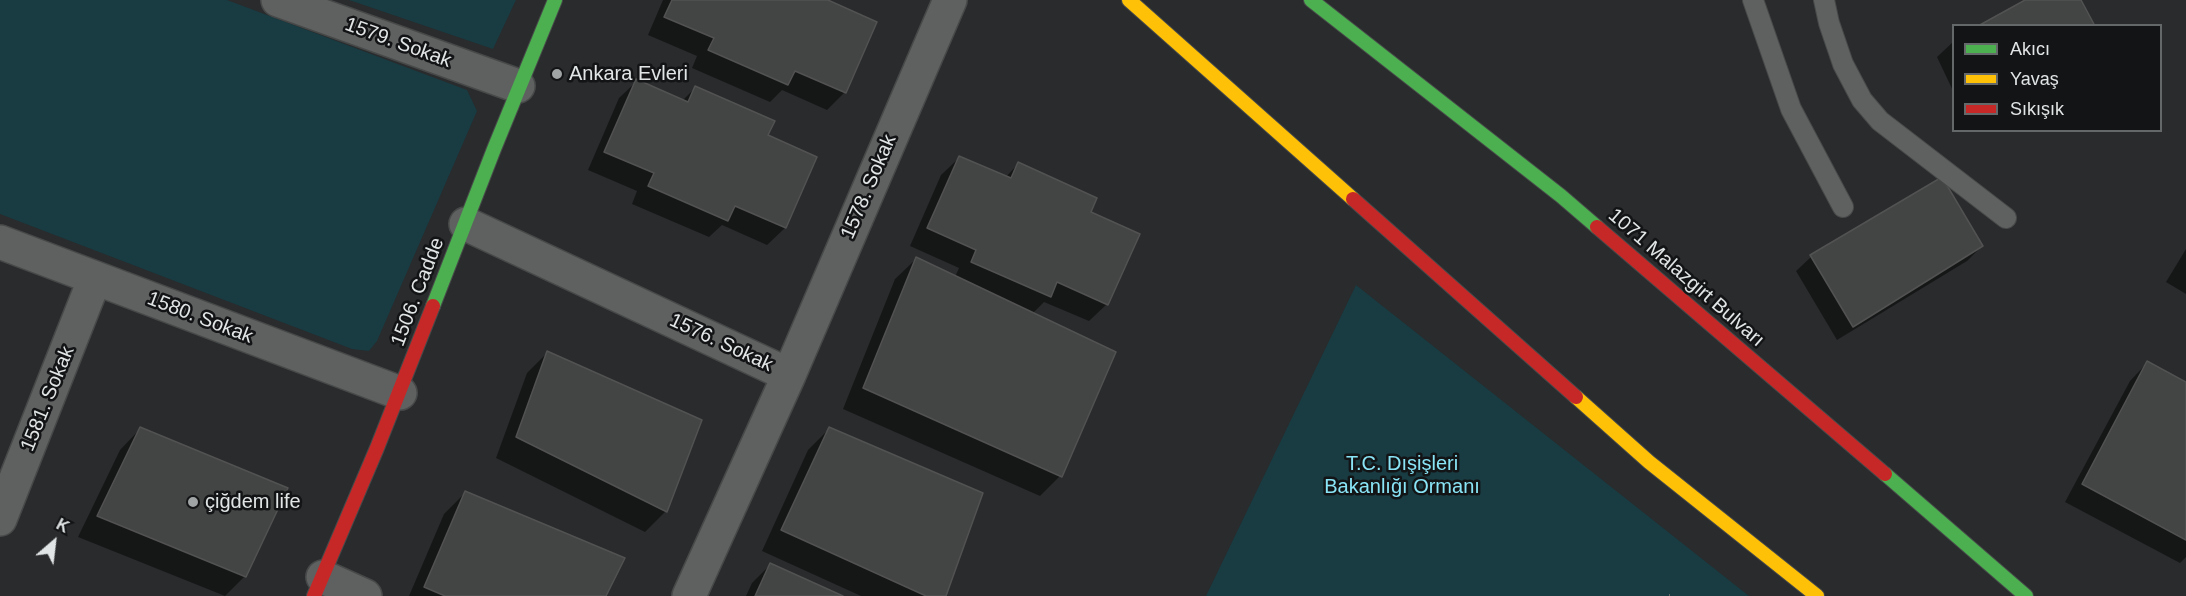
<!DOCTYPE html>
<meta charset="utf-8">
<style>
body{margin:0}
#map{position:relative;width:2186px;height:596px;overflow:hidden;background:#292b2c;font-family:Arial,sans-serif}
canvas{display:block}
.legend{position:absolute;left:1952px;top:24px;width:210px;height:108px;box-sizing:border-box;background:#121415;border:2px solid #656868;margin:0;padding:8px 10px;list-style:none;font-size:18px;color:#e2e5e5}
.legend li{display:flex;align-items:center;gap:12px;height:30px}
.legend b{width:30px;border:2px solid #656868}
.north{position:absolute;left:24px;top:512px;width:60px;height:60px;-webkit-text-stroke:4px #121415;paint-order:stroke;rotate:28deg;font-size:16px;font-weight:700;line-height:24px;text-align:center;color:#e2e5e5}
.north::after{content:'';display:block;margin:auto;width:21px;height:27px;background:#e2e5e5;clip-path:polygon(50% 0,100% 100%,50% 72%,0 100%)}
</style>
<div id="map">
<canvas width="2186" height="596"></canvas>
<ul class="legend">
<li><b style="height:8px;background:#4caf50"></b>Akıcı</li>
<li><b style="height:8px;background:#ffc107"></b>Yavaş</li>
<li><b style="height:8px;background:#c62828"></b>Sıkışık</li>
</ul>
<div class="north">K</div>
</div>
<script>
const context = document.querySelector('canvas').getContext('2d');
context.lineJoin = 'round';
function paint(path, color) { context.fillStyle = color; context.fill(path, 'evenodd'); }
function stroke(path, color, width, dash) { context.strokeStyle = color; context.lineWidth = width; context.lineCap = dash ? 'butt' : 'round'; context.setLineDash(dash || []); context.stroke(path); }
function label(font, color, halo, rows, align = 'center') {
  context.font = font + ' Arial,sans-serif'; context.lineWidth = 5; context.setLineDash([]); context.textBaseline = 'middle'; context.strokeStyle = halo; context.fillStyle = color; for (const [text, x, y, turn = 0] of rows) {
    context.save(); context.translate(x, y); context.rotate((+turn || 0) * Math.PI / 180); context.textAlign = isNaN(turn) ? turn : align; if (halo) context.strokeText(text, 0, 0); context.fillText(text, 0, 0); context.restore();
  }
}
const green = new Path2D(`
 M0 0H227L467 90 477 111 377 341 369 351 352 349 0 214Z
 M349 0H516L493 49Z
 M1356 285 1749 596H1206Z`);
const shadow = new Path2D(`
 M663 0H827L845 92 827 110 782 90 770 102 692 68 697 56 648 35Z
 M1954 41V93L1937 57Z
 M637 81 682 101 695 88 766 136 815 158 785 228 767 245 722 225 709 237 632 204 637 191 588 170 619 98Z
 M959 158 1005 178 1018 164 1089 213 1107 304 1089 321 1044 302 1032 314 1060 476 1040 496 843 409 895 279 916 259 955 277 959 268 910 246 941 175Z
 M1982 246 1967 261 1837 340 1796 271 1811 257Z
 M2186 249V294L2166 282Z
 M547 353 666 511 645 532 496 458 527 373Z
 M2147 363 2186 384V557L2180 563 2065 502 2130 381Z
 M140 429 245 576 225 596 78 537 120 450Z
 M829 429 945 596H861L762 551 808 450Z
 M465 493 605 596H409L444 514Z
 M770 565 840 596H746L752 583Z`);
const building = new Path2D(`
 M672 0H828L877 22 846 93 795 71 788 85 708 50 714 38 664 17Z
 M2025 0H2081L2095 26H1978Z
 M636 79 688 102 695 86 775 121 768 135 817 157 786 228 735 206 728 221 648 186 654 173 604 152Z
 M959 156 1011 178 1018 162 1097 198 1091 212 1140 234 1108 305 1057 282 1051 297 971 262 976 250 927 228Z
 M1942 177 1983 246 1853 327 1810 255Z
 M916 257 1116 352 1062 477 863 388Z
 M547 351 702 420 667 512 516 437Z
 M2147 361 2186 382V540L2082 484Z
 M140 427 288 488 246 577 97 516Z
 M829 427 983 493 946 596H926L781 530Z
 M465 491 625 558 606 596H445L424 587Z
 M770 563 843 596H755Z`);
const path = new Path2D(`
 M1669 596H1670`);
const lane = new Path2D(`
 M1753 0 1791 109 1843 207
 M1824 0 1829 23 1843 64 1862 100 1880 121 2006 218`);
const street = new Path2D(`
 M278 0 518 86
 M466 224 789 375 689 596
 M0 242 400 393
 M789 375 950 0
 M0 519 95 278
 M323 577 365 596`);
const fast = new Path2D(`
 M1311 0 1561 196 1597 227
 M433 306 494 149 555 0
 M1885 474 2026 596`);
const slow = new Path2D(`
 M1129 0 1353 199
 M1576 397 1649 462 1817 596`);
const jam = new Path2D(`
 M1353 199 1576 397
 M1597 227 1885 474
 M314 596 377 448 433 306`);
const markers = [
 [557,74,6,"#a1a4a4"],
 [193,502,6,"#a1a4a4"]
];
const streetNames = [
 ["1579. Sokak",398,43,20],
 ["1578. Sokak",869,187,-67],
 ["1071 Malazgirt Bulvarı",1686,278,41],
 ["1506. Cadde",418,292,-69],
 ["1580. Sokak",200,318,21],
 ["1576. Sokak",721,343,25],
 ["1581. Sokak",48,399,-68]
];
const poiNames = [
 ["Ankara Evleri",569,74],
 ["çiğdem life",205,502]
];
const parkNames = [
 ["T.C. Dışişleri",1402,464],
 ["Bakanlığı Ormanı",1402,487]
];
paint(green, '#193b42');
paint(shadow, '#0007');
paint(building, '#434444');
stroke(building, '#525252', 1.5);
stroke(lane, '#474949', 22);
stroke(street, '#474949', 36);
stroke(fast, '#474949', 16);
stroke(slow, '#474949', 16);
stroke(jam, '#474949', 16);
stroke(path, '#666768', 4, [3, 3]);
stroke(lane, '#5f6161', 20);
stroke(street, '#5f6161', 33);
stroke(fast, '#4caf50', 14);
stroke(slow, '#ffc107', 14);
stroke(jam, '#c62828', 14);
for (const [x, y, r, color] of markers) { const dot = new Path2D(); dot.arc(x, y, r, 0, 2 * Math.PI); context.fillStyle = color; context.fill(dot); stroke(dot, '#121415', 2); }
label('20px', '#e2e5e5', '#121415', streetNames);
label('20px', '#e2e5e5', '#121415', poiNames, 'left');
label('20px', '#89e4f6', '#121415', parkNames);
</script>
